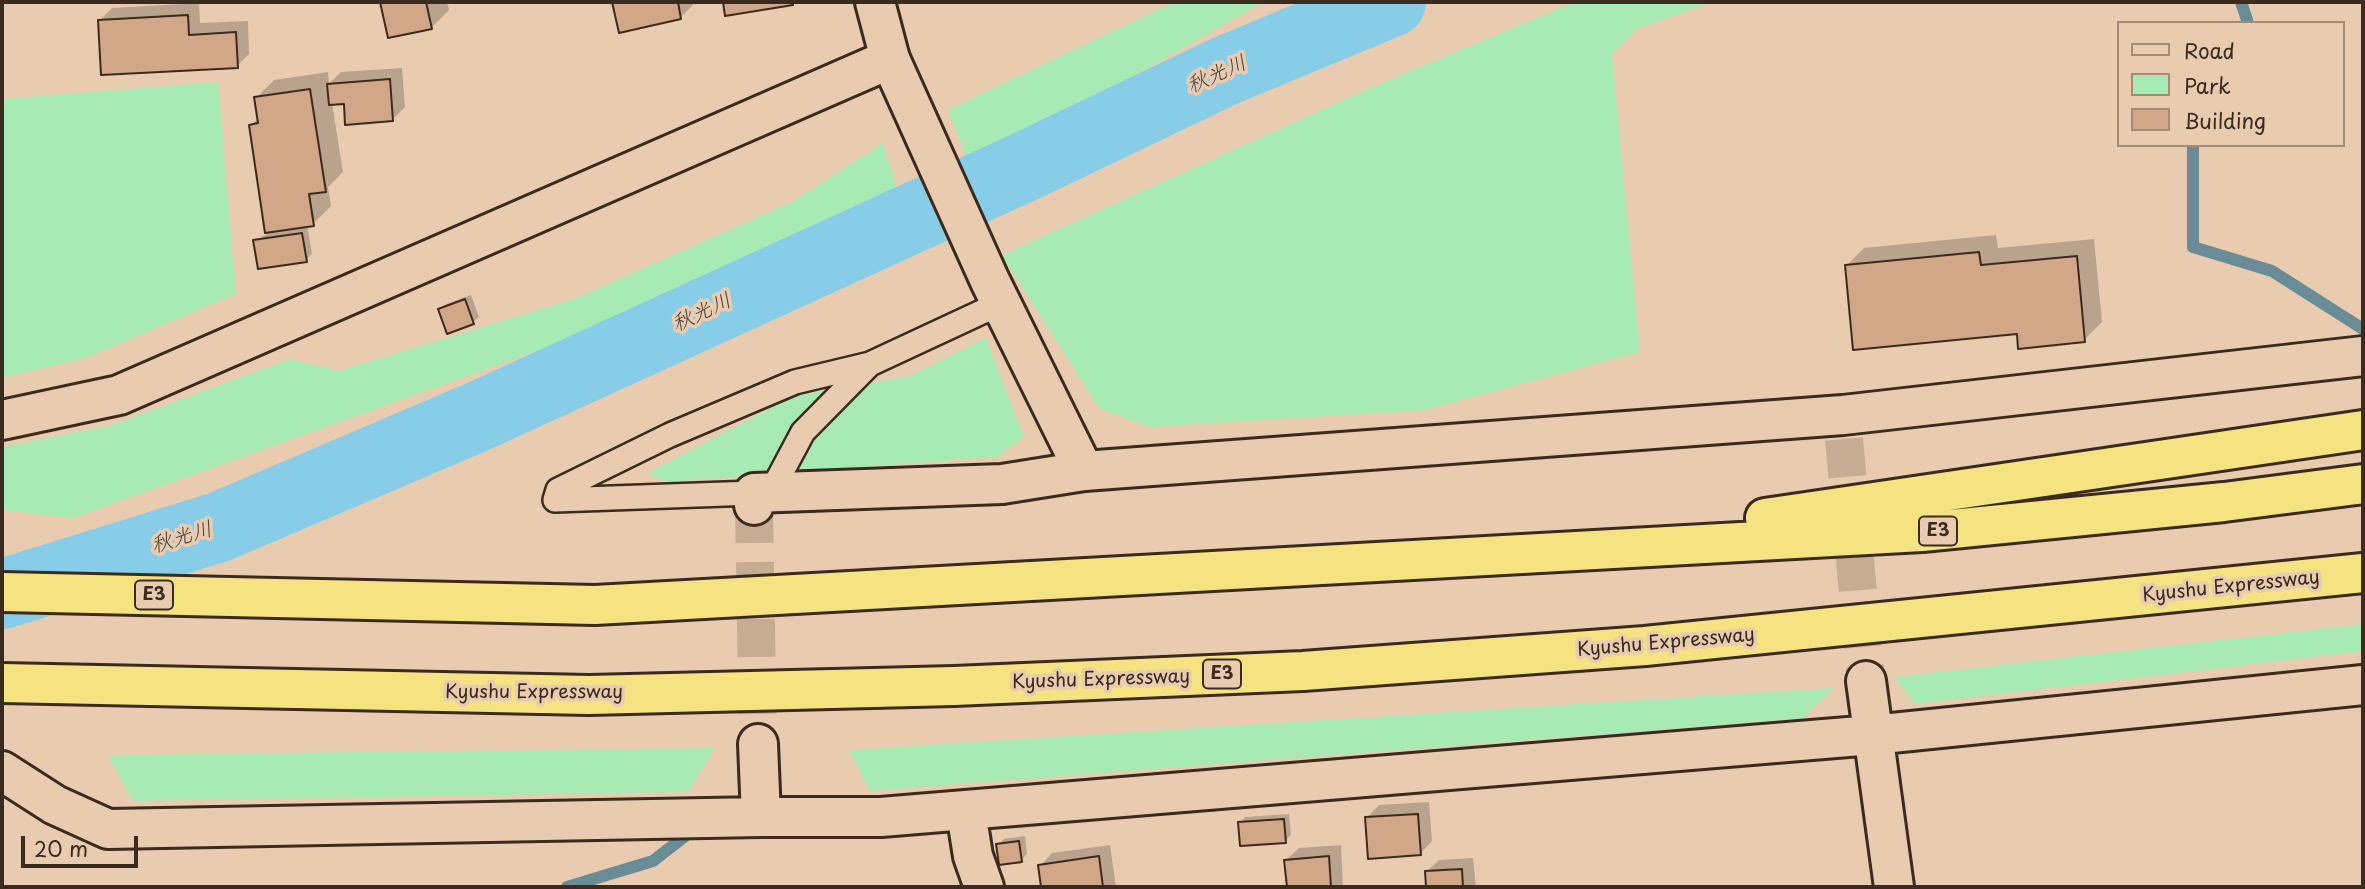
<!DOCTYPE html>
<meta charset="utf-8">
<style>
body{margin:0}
#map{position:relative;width:2365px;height:889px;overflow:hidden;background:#e9ccb0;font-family:"Playpen Sans",sans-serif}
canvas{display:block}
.frame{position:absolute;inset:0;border:4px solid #3b2a1e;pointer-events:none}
.legend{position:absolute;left:2117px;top:21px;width:228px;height:126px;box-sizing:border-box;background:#e9ccb0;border:2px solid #a38b76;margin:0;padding:9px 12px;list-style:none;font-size:21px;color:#3b2a1e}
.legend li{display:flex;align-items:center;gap:14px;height:35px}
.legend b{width:35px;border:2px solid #a38b76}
.scale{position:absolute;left:21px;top:836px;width:117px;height:32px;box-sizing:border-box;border:4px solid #3b2a1e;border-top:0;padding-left:9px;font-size:21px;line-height:24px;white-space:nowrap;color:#3b2a1e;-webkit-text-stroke:5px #e9ccb0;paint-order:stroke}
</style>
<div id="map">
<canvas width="2365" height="889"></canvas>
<div class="frame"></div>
<ul class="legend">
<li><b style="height:9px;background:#e9ccb0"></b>Road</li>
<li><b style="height:19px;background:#a7eab4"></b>Park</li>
<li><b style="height:19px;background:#d2a787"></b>Building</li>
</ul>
<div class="scale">20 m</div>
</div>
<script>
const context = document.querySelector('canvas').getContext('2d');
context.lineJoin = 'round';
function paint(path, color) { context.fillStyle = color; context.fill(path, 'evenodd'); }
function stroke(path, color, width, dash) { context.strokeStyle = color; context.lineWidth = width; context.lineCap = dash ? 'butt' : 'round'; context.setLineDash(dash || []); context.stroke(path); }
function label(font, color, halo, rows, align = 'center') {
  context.font = font + ' "Playpen Sans","Klee One",sans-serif'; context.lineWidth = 7; context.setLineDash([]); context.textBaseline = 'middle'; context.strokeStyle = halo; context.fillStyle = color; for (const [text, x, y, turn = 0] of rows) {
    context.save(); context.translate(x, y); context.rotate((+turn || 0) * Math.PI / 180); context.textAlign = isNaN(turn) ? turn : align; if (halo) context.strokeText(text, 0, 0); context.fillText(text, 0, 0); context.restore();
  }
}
const green = new Path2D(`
 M1174 2H1264L971 168 948 110Z
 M1575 2H1712L1637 29 1612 54 1640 352 1425 410 1149 427 1099 408 1002 255 1368 89Z
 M218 82 236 294 86 358 2 378V99Z
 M883 143 898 191 587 333 73 518 2 510V447L112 425 290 359 339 371 577 298 794 201Z
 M986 338 1024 437 997 457 667 482 648 473 794 396 910 376Z
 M2363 624V651L1915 704 1894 677Z
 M1834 688 1802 719 870 791 849 750Z
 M715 748 688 792 133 801 108 755Z`);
const shadow = new Path2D(`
 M382 2H447L449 10 431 28 389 36Z
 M614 2H692L693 5 681 17 620 30Z
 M199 3 200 23 248 21 249 54 237 66 100 20 112 8Z
 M402 68 405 107 393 119 346 102 332 103 343 172 328 187 331 206 313 224 307 225 312 254 306 260 255 241 267 234 251 126 259 117 256 98 274 80 328 72 329 84 341 72Z
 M1996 235 1998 248 2094 239 2102 322 2084 340 2018 332 1847 265 1864 248Z
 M471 295 479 317 473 322 440 310 446 304Z
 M1429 802 1432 841 1420 854 1367 818 1379 805Z
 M1289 814 1291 835 1285 841 1240 823 1245 817Z
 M1025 836 1027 854 1021 860 998 845 1004 839Z
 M1110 845 1116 887H1043L1040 866 1052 853Z
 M1341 845 1343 887H1288L1286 860 1299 848Z
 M1473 858 1476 887H1428L1426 872 1439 860Z`);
const stream = new Path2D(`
 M2241 2 2248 23
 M2193 145V247L2272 271 2363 329
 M567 887 653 861 689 833`);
const river = new Path2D(`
 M2 594 219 527 479 416 1022 168 1227 70 1391 2`);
const building = new Path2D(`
 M380 2H426L432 29 388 38Z
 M612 2H678L681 19 619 33Z
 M723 2H792L793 5 725 16Z
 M188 15 189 35 236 32 238 68 101 75 98 20Z
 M390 79 393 121 345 125 344 104 329 105 327 84Z
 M310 89 326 192 309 194 314 226 265 233 249 125 258 123 254 97Z
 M302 233 307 262 258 269 253 240Z
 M1979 252 1981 265 2077 256 2085 342 2018 349 2017 334 1853 350 1845 265Z
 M465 299 474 324 447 334 438 309Z
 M1418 814 1421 855 1368 859 1365 817Z
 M1284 819 1286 843 1240 846 1238 822Z
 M1019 841 1022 862 999 865 996 844Z
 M1099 856 1103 887H1041L1038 865Z
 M1329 856 1331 887H1287L1284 860Z
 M1462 869 1463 887H1426L1425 871Z`);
const minorTunnel = new Path2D(`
 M1844 439 1866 681
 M754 505 758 744`);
const service = new Path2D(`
 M771 492 803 432 870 364 1001 303
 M754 493 555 500 558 490 670 435 795 382 870 364`);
const minor = new Path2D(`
 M875 2 890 59
 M754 505V493L1002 484 1084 471 1843 415 2363 356
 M1866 681 1894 887
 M758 744 761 817H881L1872 735 2363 685
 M2 771 55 805 108 829 761 817
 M966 812 973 856 984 887`);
const tertiary = new Path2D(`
 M2 420 119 395 890 59 990 281 1084 471`);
const motorway = new Path2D(`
 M1765 518 2363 430
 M2 592 595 605 1922 532 2224 502 2363 484
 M2 683 589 695 954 686 1303 671 1645 646 2363 573`);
const shields = [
 [1938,531,38],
 [154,595,38],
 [1222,674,38]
];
const shieldNames = [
 ["E3",1938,531],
 ["E3",154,595],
 ["E3",1222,674]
];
const streetNames = [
 ["Kyushu Expressway",2231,587,-6],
 ["Kyushu Expressway",1666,643,-5],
 ["Kyushu Expressway",1101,680,-2],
 ["Kyushu Expressway",534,693]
];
const waterNames = [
 ["秋光川",1217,75,-24],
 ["秋光川",702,313,-25],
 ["秋光川",182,538,-17]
];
paint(green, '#a7eab4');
paint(shadow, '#0003');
stroke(stream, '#698c97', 12);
stroke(river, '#87cde8', 70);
paint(building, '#d2a787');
stroke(building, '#3b2a1e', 2);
stroke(minorTunnel, '#c6ac93', 38, [38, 19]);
stroke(service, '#3b2a1e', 28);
stroke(minor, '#3b2a1e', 44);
stroke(tertiary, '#3b2a1e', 44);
stroke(motorway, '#3b2a1e', 44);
stroke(service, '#e9ccb0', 23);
stroke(minor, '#e9ccb0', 38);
stroke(tertiary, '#e9ccb0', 38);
stroke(motorway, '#f5e382', 38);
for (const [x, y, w] of shields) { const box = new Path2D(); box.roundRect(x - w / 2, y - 14.5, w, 29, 5); context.fillStyle = '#e9ccb0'; context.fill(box); stroke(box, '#3b2a1e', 2); }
label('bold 18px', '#3b2a1e', null, shieldNames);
label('19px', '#3b2a1e', '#e9ccb0', streetNames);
label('italic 21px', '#46423c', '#e9ccb0', waterNames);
</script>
